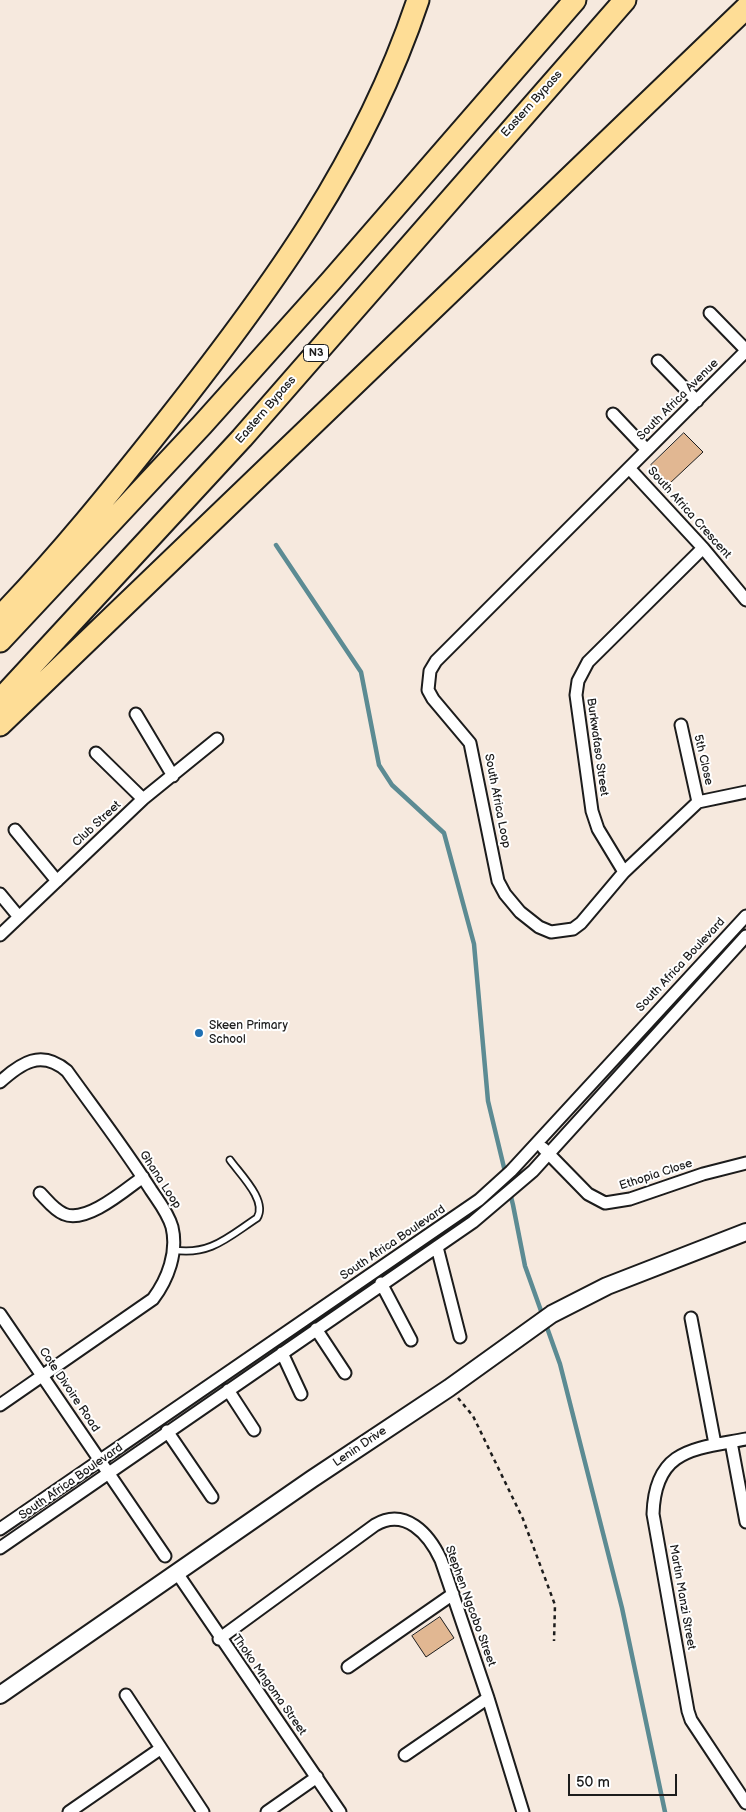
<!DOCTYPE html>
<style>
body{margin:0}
#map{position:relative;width:746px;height:1812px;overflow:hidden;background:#f6e9de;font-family:"Balsamiq Sans",sans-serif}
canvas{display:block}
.scale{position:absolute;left:568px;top:1774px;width:109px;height:22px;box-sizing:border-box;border:2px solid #1c1c1c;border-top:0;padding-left:6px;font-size:15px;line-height:18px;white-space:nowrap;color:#1c1c1c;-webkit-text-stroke:4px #fff;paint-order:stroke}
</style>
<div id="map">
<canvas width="746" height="1812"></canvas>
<div class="scale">50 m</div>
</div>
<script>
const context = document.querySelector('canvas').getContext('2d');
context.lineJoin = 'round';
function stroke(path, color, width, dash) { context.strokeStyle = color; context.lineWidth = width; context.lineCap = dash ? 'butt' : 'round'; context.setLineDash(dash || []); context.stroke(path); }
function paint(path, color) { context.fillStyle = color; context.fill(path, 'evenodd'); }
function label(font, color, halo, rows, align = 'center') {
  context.font = font + ' "Balsamiq Sans",sans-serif'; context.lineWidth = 4; context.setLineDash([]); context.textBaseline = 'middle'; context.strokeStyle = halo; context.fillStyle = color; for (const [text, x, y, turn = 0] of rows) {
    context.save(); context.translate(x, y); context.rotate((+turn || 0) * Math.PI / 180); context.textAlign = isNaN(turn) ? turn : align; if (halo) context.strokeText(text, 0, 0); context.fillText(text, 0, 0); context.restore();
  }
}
const stream = new Path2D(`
 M276 545 361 672 379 765 392 785 444 833 474 944 488 1101 513 1205 525 1266 560 1364 622 1608 665 1812`);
const building = new Path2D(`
 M684 433 703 452 669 484 651 465Z
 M440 1617 454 1638 426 1657 412 1636Z`);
const path = new Path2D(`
 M458 1398 473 1416 523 1519 555 1605 554 1641`);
const lane = new Path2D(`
 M173 1250C210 1256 228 1237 257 1218 268 1201 240 1174 230 1160`);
const street = new Path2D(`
 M710 313 746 350
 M746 351 436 661 430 671 428 690 433 699 470 743 498 881 505 894 520 912 539 927 551 932 573 929 581 923 624 872 698 802 746 792
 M658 361 697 401
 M613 414 647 450
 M629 468 703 548 746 600
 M136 714 173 776
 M681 725 698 802
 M96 753 143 799
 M15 830 57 881
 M624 872 598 829 592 811 576 695 578 681 588 662 703 548
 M0 894 19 917
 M0 935 143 799 217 739
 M0 1082C21 1063 41 1049 67 1071 95 1110 125 1149 151 1190 159 1202 168 1213 172 1227 178 1252 168 1279 153 1299L0 1405
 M543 1148 588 1194 605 1203 630 1199 703 1174 746 1163
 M40 1193C47 1200 54 1210 64 1214 86 1224 125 1190 143 1177
 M437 1247 460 1337
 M381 1283 411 1340
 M0 1314 165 1556
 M691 1318 715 1444
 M316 1329 345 1373
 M282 1353 301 1394
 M228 1390 254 1430
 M167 1431 212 1497
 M746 1439C695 1449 655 1448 653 1514L688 1711 691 1720 746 1803
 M731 1442 746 1522
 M0 1529 479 1200 511 1171 746 916
 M0 1548 473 1222 533 1171 746 936
 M177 1573 340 1812
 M219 1639 375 1525C405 1507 429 1534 441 1560L488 1698 523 1812
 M348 1667 453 1594
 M126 1695 203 1812
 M405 1755 488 1698
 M69 1812 160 1749
 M267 1812 317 1777`);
const secondary = new Path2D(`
 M0 1695 312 1479 449 1388 552 1314 607 1286 746 1232`);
const highway = new Path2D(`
 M0 617C59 556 113 489 166 422 271 289 364 162 418 0
 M0 641 202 425 331 281 575 0
 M0 700 242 438 625 0
 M0 725 746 8`);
const markers = [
 [199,1033,5,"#1f6fb2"]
];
const shields = [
 [316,353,25]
];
const shieldNames = [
 ["N3",316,353]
];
const streetNames = [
 ["Eastern Bypass",532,104,-48],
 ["South Africa Avenue",678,400,-45],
 ["Eastern Bypass",266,410,-49],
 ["South Africa Crescent",689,513,48],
 ["Burkwafaso Street",597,747,82],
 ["5th Close",703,760,77],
 ["South Africa Loop",497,801,79],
 ["Club Street",97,824,-43],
 ["South Africa Boulevard",681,965,-47],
 ["Ethopia Close",656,1175,-18],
 ["Ghana Loop",160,1180,57],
 ["South Africa Boulevard",393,1243,-34],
 ["Cote Divoire Road",69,1390,56],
 ["Lenin Drive",360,1447,-34],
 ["South Africa Boulevard",71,1482,-35],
 ["Martin Manzi Street",682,1597,80],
 ["Stephen Ngcobo Street",470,1606,70],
 ["Thoko Mngoma Street",269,1685,55]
];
const poiNames = [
 ["Skeen Primary",209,1026],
 ["School",209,1040]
];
stroke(stream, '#5c8b93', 4.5);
paint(building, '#e1b792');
stroke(building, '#1c1c1c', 1);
stroke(lane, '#1c1c1c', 9);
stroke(street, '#1c1c1c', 15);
stroke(secondary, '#1c1c1c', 20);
stroke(highway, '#1c1c1c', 25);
stroke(path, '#1c1c1c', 2.5, [4, 4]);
stroke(lane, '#fff', 5.5);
stroke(street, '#fff', 11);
stroke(secondary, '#fff', 16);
stroke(highway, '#fedd96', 21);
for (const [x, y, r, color] of markers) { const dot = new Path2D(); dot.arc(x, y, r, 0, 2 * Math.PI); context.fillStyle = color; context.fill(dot); stroke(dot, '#fff', 2); }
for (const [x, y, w] of shields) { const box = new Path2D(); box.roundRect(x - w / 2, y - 8.5, w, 17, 4); context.fillStyle = '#fff'; context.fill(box); stroke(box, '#1c1c1c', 1); }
label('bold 11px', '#1c1c1c', null, shieldNames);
label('12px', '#1c1c1c', '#fff', streetNames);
label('12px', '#1c1c1c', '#fff', poiNames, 'left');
</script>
